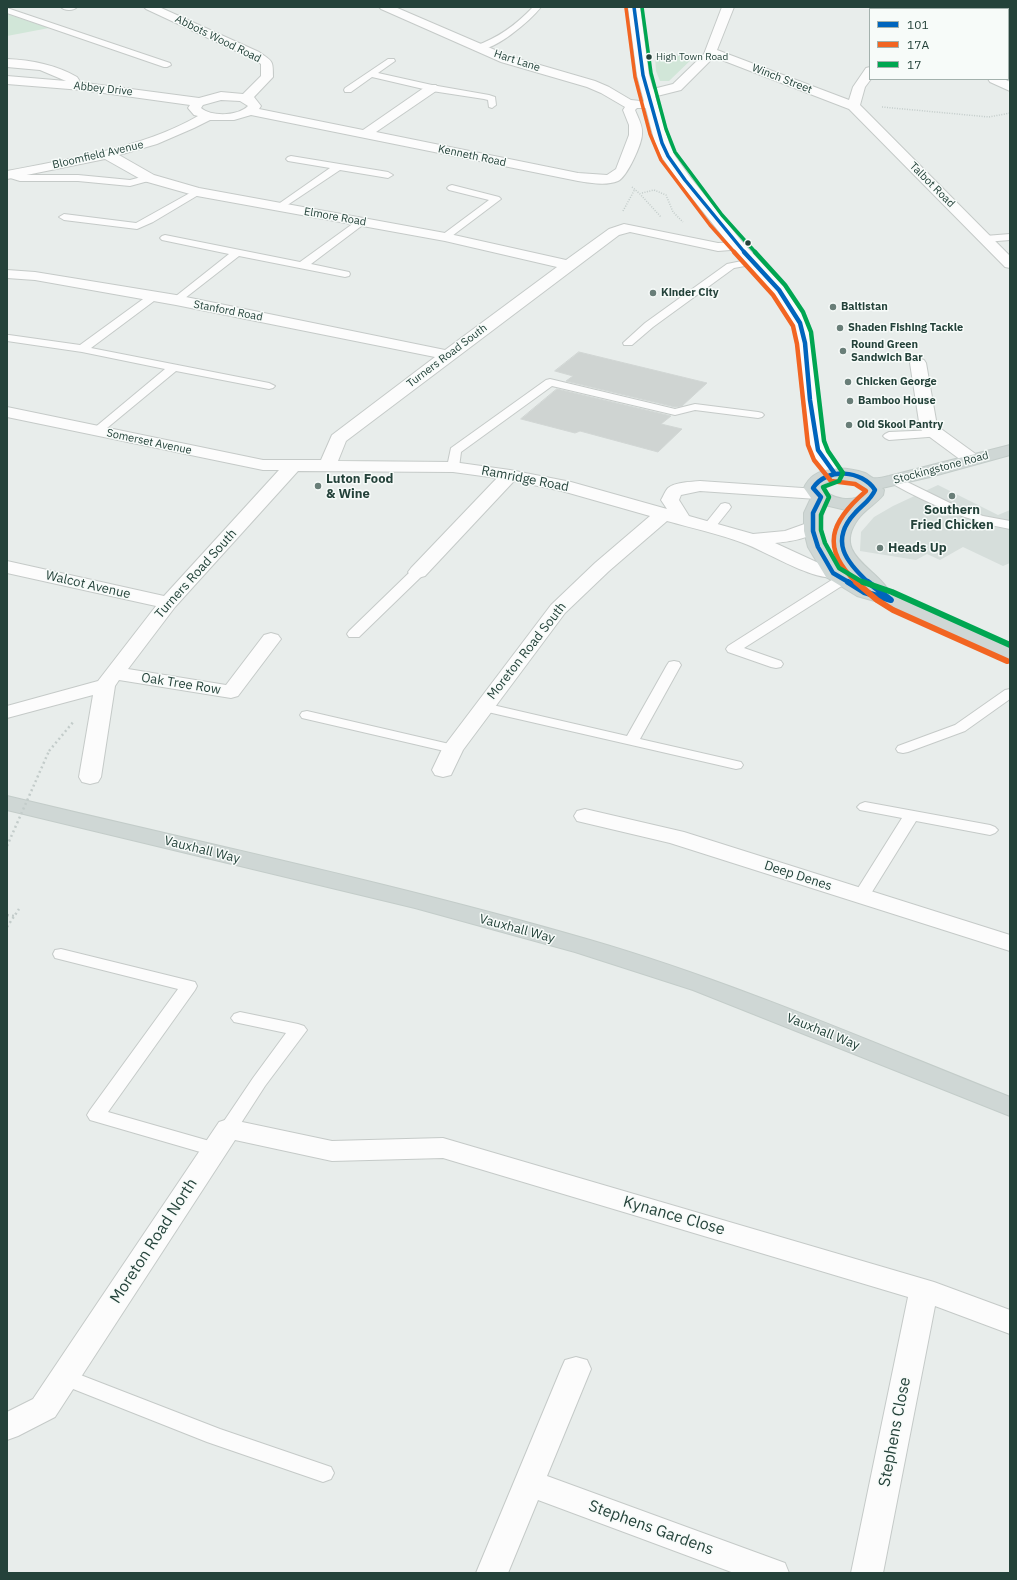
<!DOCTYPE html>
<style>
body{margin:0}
#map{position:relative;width:1017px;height:1580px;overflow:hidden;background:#e8edeb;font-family:"IBM Plex Sans",sans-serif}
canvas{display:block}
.frame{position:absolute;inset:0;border:8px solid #24423a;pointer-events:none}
.legend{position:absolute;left:869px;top:8px;width:140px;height:72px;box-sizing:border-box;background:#f7fbf9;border:1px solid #a3b1ad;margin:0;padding:5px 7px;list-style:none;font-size:12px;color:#24423a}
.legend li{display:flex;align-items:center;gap:8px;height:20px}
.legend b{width:20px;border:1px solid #a3b1ad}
</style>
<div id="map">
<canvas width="1017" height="1580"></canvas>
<div class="frame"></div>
<ul class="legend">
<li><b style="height:5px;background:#0065bd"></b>101</li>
<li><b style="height:5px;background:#f26522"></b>17A</li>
<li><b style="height:5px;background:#00a651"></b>17</li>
</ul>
</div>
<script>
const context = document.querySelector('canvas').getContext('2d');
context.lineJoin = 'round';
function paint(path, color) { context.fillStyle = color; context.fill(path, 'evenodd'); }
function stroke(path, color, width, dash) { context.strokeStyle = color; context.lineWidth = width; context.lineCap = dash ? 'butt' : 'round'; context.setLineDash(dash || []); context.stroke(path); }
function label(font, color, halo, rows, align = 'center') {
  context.font = font + ' "IBM Plex Sans",sans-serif'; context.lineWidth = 3; context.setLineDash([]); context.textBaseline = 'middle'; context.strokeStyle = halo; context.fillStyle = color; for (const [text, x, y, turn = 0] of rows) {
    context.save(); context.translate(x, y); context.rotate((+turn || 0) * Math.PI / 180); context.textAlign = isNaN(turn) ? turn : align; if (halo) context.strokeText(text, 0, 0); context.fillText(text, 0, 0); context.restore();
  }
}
const built = new Path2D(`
 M938 485 998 515 1010 510V563L1003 566 963 547 940 560 927 554 916 560 860 551 861 532 874 517 893 506Z`);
const green = new Path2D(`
 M7 14 49 28 7 36Z
 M655 56H695L669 81H660L656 71Z`);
const building = new Path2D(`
 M579 352 707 383 682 406 675 407 566 381 573 376 555 371Z
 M557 389 671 416 661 424 682 429 658 452 580 431 575 433 521 419Z`);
const pathFar1 = new Path2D(`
 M659 55H684
 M882 107 989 117 1010 113
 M632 187 640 194 661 217
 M642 193 654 190 666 195 673 212 683 222
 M623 211 635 189`);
const path = new Path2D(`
 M49 751 74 721
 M7 915 15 916
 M7 927 19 909`);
const lane = new Path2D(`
 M61 7H77C74 11 64 11 61 7Z
 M533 7H541C530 21 493 53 475 50V46C498 38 516 25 533 7Z
 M7 8 170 63 171 65 167 67H164L7 13Z
 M388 59H394L395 61 378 73 432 85 489 95 495 97 496 105 492 108 489 107 488 100 484 99 432 91 372 77 351 92H345L344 90 345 88Z
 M291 156 388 172 393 175 388 178 340 170 280 210 275 207 277 205 330 168 288 161 286 159 288 157Z
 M9 172 20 175H78L130 180 149 175 154 178 152 180 130 186 78 181H20L7 177V173Z
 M452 185 499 197 501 199 448 239H442L440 237 442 235 489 200 449 190 447 188 449 186Z
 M197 189 200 190 202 192 200 194 153 222 137 229 64 220 59 217 64 214 136 223Z
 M361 219 364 220 366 222 364 224 311 264 349 272 350 274 349 276 345 277 239 256 180 302 176 303 171 300 229 254 162 240 160 238 162 236 165 235 300 262 358 220Z
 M1010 234V240L985 242 980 239 985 236Z
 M752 259 757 262 756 264 734 268 653 327 632 345H624L623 343 645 323 727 264Z
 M154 293 159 296 158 298 91 348 269 383 275 386 273 388 269 389 176 371 101 433H93L91 431 93 429 165 369 82 352 7 341V335H9L80 345 150 294Z
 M550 379 675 409 695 404 758 412 762 413 764 415 762 417 758 418 695 410 675 415 552 386 461 452 459 467 457 470H449L447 467 451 448 546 380Z
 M937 430 941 432 943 434 941 436 889 440 885 438 883 436 885 434 889 432Z
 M897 477 956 506 983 516 1010 521V529C967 521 931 505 893 484L891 481 893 478Z
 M725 503 729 504 731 507 729 510 713 530H705L703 527 705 524 721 504Z
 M418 568 423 569 424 572 423 575 359 637H349L347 634 349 631 413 569Z
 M854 571 859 572 860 575 859 578 848 582 744 648 781 661 783 664 781 667 776 668 771 667 728 652 726 649 728 646 838 576Z
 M674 661 679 662 681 665 640 739 741 762 743 765 741 768 736 769 479 710 477 707 479 704 484 703 627 736 667 665 669 662Z
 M1010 689V699L965 731 908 752 903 753 898 752 896 749 898 746 955 725 1005 690Z
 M307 711 458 746 460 749 458 752 453 753 302 718 300 715 302 712Z
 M865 802 990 825 995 827 998 830 995 833 990 835 916 821 867 900 861 901 855 900 853 896 902 818 860 810 857 807 860 804Z
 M61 949 195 982 197 986 195 990 108 1112 220 1144 223 1149 220 1154 214 1156 90 1120 87 1115 90 1110 178 989 55 958 53 954 55 950Z
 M240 1012 298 1024 304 1026 307 1030 265 1086 234 1134 228 1136 222 1134 219 1129 222 1124 253 1078 286 1033 234 1022 231 1018 234 1014Z
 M65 1369 220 1429 331 1467 334 1473 331 1479 323 1482 207 1442 58 1383 55 1377 58 1371Z`);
const street = new Path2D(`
 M144 7H159L259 52C273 62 273 60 273 77L254 97 261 106 259 109 363 130 428 85H436L438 88 436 91 376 132 578 173 607 175 616 169 629 135V125L623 110 625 107 601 93 587 87 501 62 381 9 379 7H395L509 56 595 81 609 87 631 100 650 102 652 105 650 108H637L635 110C638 118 643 126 642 134 642 144 627 177 618 181 606 186 591 183 578 181L251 115 234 120H210L194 128 157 144 119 155 154 175 199 188 445 233 566 260 609 229 624 224 718 243 738 242 743 243 745 246 743 249 718 251 630 232 619 235 346 441 338 461 453 462 510 470 571 482 667 509 661 500C663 497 665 491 668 488 675 482 690 482 700 481L817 489 823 490 826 494 823 498 817 499 700 491 681 495 679 500 689 516 753 534 785 531 813 521 820 523 822 527C815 538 787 542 775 543L825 566 840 569 843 573 840 577C815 583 768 552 743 543 719 534 692 528 667 521L609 571 565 613 463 750 451 775 443 777 435 775 432 770 442 749 551 605 595 563 650 516 562 491 514 481 425 576 418 578 411 576 408 572 411 568 497 478 453 472 298 471 175 607 128 669 226 685 264 635 271 633 278 635 281 639 278 643 238 696 231 698 119 680 115 686 101 777 98 782 90 784 82 782 79 777 93 695 7 718V706L98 681 156 606 7 573V561L164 596 279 470H263L7 417V407L263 460H321L332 435 435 357 176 305 35 280 7 278V270L35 272 176 295 445 350 557 267 445 241 197 196 144 181 105 159 7 179V171C68 159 143 148 198 116L194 115 188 108 190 105 82 90 7 84V76L66 81 40 70 7 67V59C32 60 56 65 77 77L79 80 78 82 199 98 221 92 243 94 261 76V64L251 58 146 9ZM221 100 240 101 248 106C238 116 212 117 201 108L203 105Z
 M722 7H734L717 50 849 100 853 87 866 68 870 67 871 79 865 87 860 105 1010 256V268L1005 267 849 109 714 57 681 90 649 98 645 97 643 94 645 91 673 84 704 54Z
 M932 7H945L943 9H930Z
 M1008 22H1010V28H1008Z
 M988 79H1004L1010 82V91L990 82Z
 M918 358 924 360 926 363 937 426 977 455 980 459 977 463 971 464 965 463 923 432 920 428 910 363 912 360Z
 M585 809 684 832 1010 935V951L670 843 577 821 574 816 577 811Z
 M228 1119 332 1141 443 1138 934 1282 1010 1310V1334L935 1306 883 1573H851L908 1297 443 1158 332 1161 235 1140 55 1417 18 1436 7 1440V1412L33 1399 219 1122Z
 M576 1357 587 1360 591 1369 547 1476 785 1563 789 1573H734L538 1500 508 1573H476L561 1369 565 1360Z`);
const secondary = new Path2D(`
 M628 7H640L649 75 669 143 675 156 690 177 743 243 784 287 804 315 808 323 813 343 818 400 827 450 844 474 841 478 835 479 829 478 809 450 802 400 797 343 792 323 788 315 773 293 733 249 680 183 661 156 655 143 637 75Z`);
const primary = new Path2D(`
 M1010 445V455L930 477 882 488 884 490 883 495C876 504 865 509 858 519 833 553 872 566 887 588L884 592 896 595 1010 647V660L1003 658 882 603 857 596 826 577 808 547 804 531V513L811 498 804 488C814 465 844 466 865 473 868 474 870 477 873 478 877 479 884 477 889 476ZM835 479C847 480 856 481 865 489V493C853 503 832 500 822 488L825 483ZM825 505 846 510C824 535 832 555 853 577L841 570 825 543 821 525Z
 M7 796C202 843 398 884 590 940 734 982 871 1042 1010 1097V1116L693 990 575 952 415 908 7 810Z`);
const pathBridge = new Path2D(`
 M7 846 49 751`);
const bus1Far2 = new Path2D(`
 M634 7 643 75 662 143 668 156 685 180 745 253`);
const bus1Far1 = new Path2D(`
 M744 252 779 290 800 323 805 343 810 400 818 450 835 474
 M850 583 833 573 818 547 813 531V513L821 497 813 488C827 467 862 470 875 490 871 500 862 505 855 513 829 541 846 562 869 583`);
const bus1 = new Path2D(`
 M848 582 864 592 891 600 868 582`);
const bus2Far2 = new Path2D(`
 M626 8 635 77 650 134 661 160 710 225 735 253`);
const bus2Far1 = new Path2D(`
 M734 252 773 295 793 326 797 344 808 445 814 460 831 481 855 484 866 491C830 522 820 548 857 583`);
const bus2 = new Path2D(`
 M856 582 877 600 893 610 1007 661`);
const bus3Far2 = new Path2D(`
 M642 7 651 73 666 129 675 152 722 215 756 253`);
const bus3Far1 = new Path2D(`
 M755 252 785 285 803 312 811 332 824 441 828 451 843 473 839 481 823 487 829 497 821 515V530L825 543 839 568 864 583`);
const bus3 = new Path2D(`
 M863 582 892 592 1010 645`);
const markers = [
 [649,57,3.5,"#24423a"],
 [748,243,3.5,"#24423a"],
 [653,293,4,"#697e78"],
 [833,307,4,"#697e78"],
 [840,328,4,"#697e78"],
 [843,351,4,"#697e78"],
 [848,382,4,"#697e78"],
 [850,401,4,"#697e78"],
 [849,425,4,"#697e78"],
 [318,486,4,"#697e78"],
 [952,496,4,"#697e78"],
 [880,548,4,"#697e78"]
];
const farBusnames = [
 ["High Town Road",656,57]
];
const farStreetnames = [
 ["Abbots Wood Road",218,39,26],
 ["Hart Lane",517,61,18],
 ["Winch Street",782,79,21],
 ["Abbey Drive",103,89,6],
 ["Bloomfield Avenue",98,155,-13],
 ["Kenneth Road",472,156,12],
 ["Talbot Road",932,185,45],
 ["Elmore Road",335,217,10],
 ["Stanford Road",228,311,11],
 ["Turners Road South",447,356,-37],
 ["Somerset Avenue",149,442,12],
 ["Stockingstone Road",941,468,-15]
];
const farPoinames = [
 ["Kinder City",661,293],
 ["Baltistan",841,307],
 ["Shaden Fishing Tackle",848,328],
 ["Round Green",851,345],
 ["Sandwich Bar",851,358],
 ["Chicken George",856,382],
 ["Bamboo House",858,401],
 ["Old Skool Pantry",857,425]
];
const poiNames = [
 ["Luton Food",326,479],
 ["& Wine",326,494],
 ["Southern",952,510,"center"],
 ["Fried Chicken",952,525,"center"],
 ["Heads Up",888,548]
];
const streetNames = [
 ["Ramridge Road",525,479,11],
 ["Turners Road South",196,574,-48],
 ["Walcot Avenue",88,585,13],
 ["Moreton Road South",527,651,-52],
 ["Oak Tree Row",181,684,9],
 ["Vauxhall Way",202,850,14],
 ["Deep Denes",798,876,18],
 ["Vauxhall Way",517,929,15],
 ["Vauxhall Way",823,1032,22]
];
const nearStreetnames = [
 ["Kynance Close",674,1216,16],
 ["Moreton Road North",154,1241,-57],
 ["Stephens Close",895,1432,-79],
 ["Stephens Gardens",651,1528,20]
];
paint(built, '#d6dedb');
paint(green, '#d1e6d8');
paint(building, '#cfd4d2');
stroke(building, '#d1d6d4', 1);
stroke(lane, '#c5cac8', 2);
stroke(street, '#c5cac8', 2);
stroke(secondary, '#c3cbc8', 2);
stroke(primary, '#c3ccc9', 2);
stroke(pathFar1, '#c3ccca', 1.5, [1, 1.5]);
stroke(path, '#c3ccca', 2.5, [2, 3]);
paint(lane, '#fcfcfc');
paint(street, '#fcfcfc');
paint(secondary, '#fcfcfc');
paint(primary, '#cfd7d5');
stroke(pathBridge, '#c3ccca', 2.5, [2, 3]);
stroke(bus1Far2, '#0065bd', 3.5);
stroke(bus1Far1, '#0065bd', 4.5);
stroke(bus1, '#0065bd', 6);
stroke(bus2Far2, '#f26522', 3.5);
stroke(bus2Far1, '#f26522', 4.5);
stroke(bus2, '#f26522', 6);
stroke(bus3Far2, '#00a651', 3.5);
stroke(bus3Far1, '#00a651', 4.5);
stroke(bus3, '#00a651', 6);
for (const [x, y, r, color] of markers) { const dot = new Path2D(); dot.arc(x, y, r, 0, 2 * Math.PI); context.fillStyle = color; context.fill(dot); stroke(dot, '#f7fbf9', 1.5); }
label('10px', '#24423a', '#f7fbf9', farBusnames, 'left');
label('11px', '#24423a', '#f7fbf9', farStreetnames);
label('bold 11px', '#24423a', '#f7fbf9', farPoinames, 'left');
label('bold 13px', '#24423a', '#f7fbf9', poiNames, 'left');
label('13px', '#24423a', '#f7fbf9', streetNames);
label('16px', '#24423a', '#f7fbf9', nearStreetnames);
</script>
